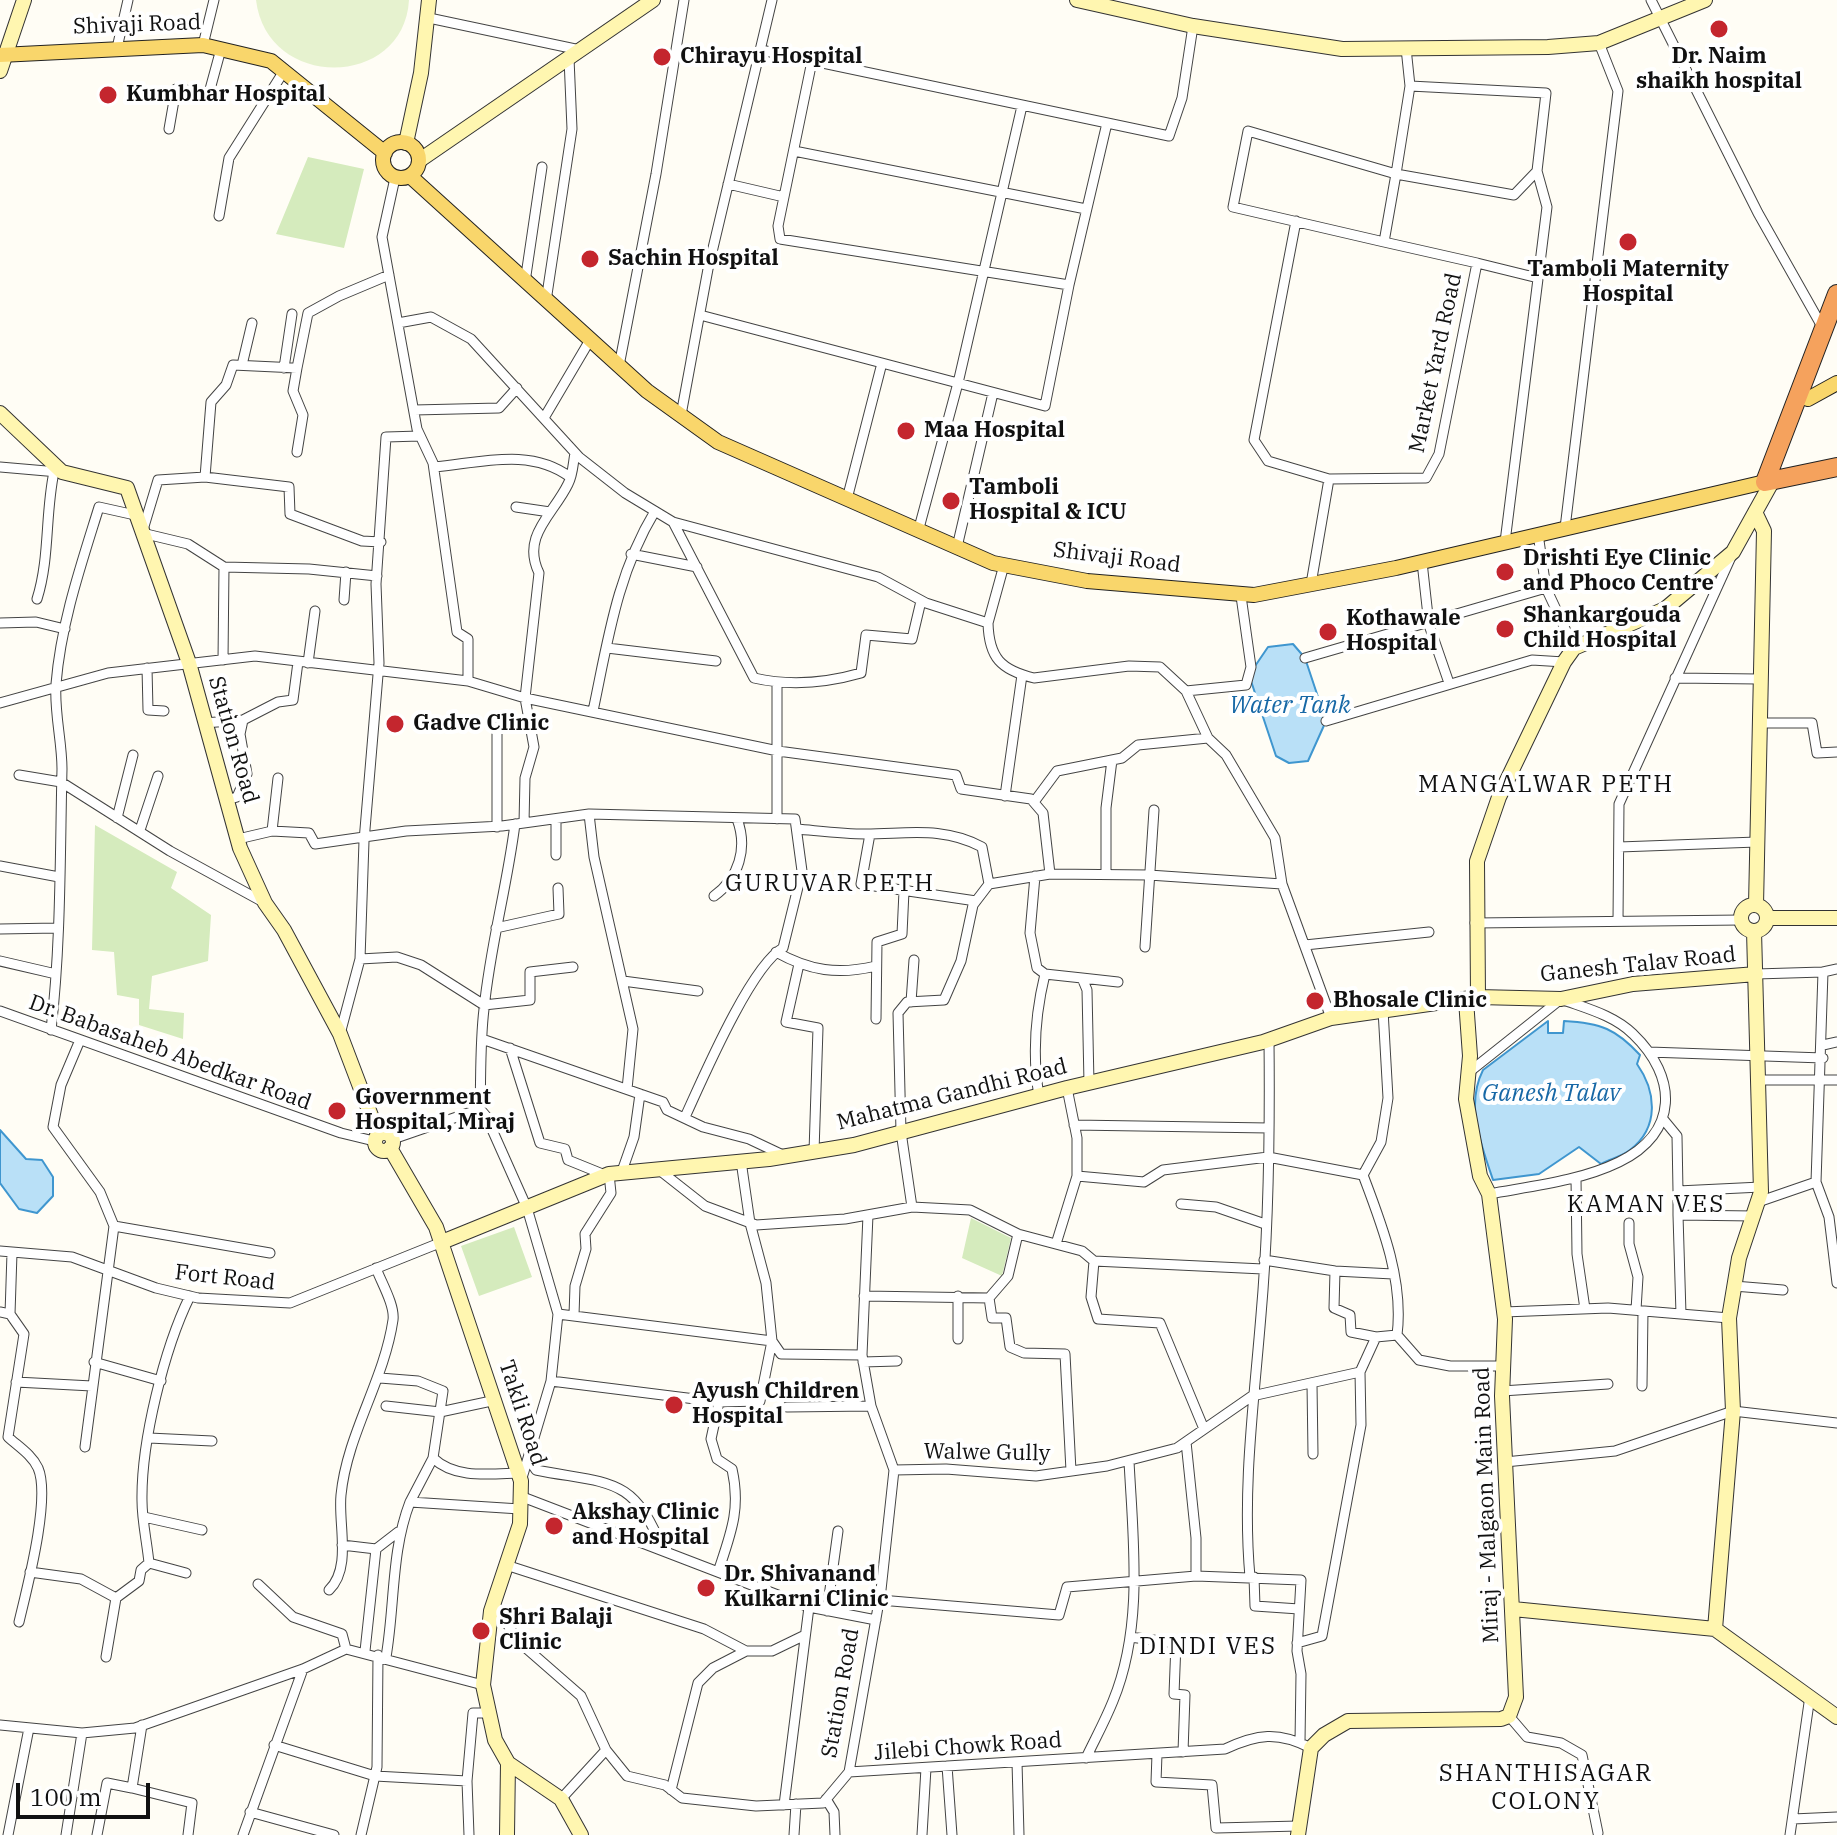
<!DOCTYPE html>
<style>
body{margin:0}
#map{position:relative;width:1837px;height:1835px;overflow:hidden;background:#fffdf5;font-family:"IBM Plex Serif",serif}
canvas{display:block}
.scale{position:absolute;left:16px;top:1783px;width:134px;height:36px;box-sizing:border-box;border:4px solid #111;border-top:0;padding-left:10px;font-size:24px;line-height:28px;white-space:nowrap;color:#111;-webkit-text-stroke:6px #fff;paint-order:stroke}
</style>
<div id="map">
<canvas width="1837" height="1835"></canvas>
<div class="scale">100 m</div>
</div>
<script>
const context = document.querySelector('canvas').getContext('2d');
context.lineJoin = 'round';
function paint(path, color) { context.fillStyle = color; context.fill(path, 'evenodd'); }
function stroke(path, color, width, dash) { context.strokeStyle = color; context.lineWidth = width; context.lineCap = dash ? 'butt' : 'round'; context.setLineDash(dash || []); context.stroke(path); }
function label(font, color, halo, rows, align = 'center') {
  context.font = font + ' "IBM Plex Serif",serif'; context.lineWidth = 8; context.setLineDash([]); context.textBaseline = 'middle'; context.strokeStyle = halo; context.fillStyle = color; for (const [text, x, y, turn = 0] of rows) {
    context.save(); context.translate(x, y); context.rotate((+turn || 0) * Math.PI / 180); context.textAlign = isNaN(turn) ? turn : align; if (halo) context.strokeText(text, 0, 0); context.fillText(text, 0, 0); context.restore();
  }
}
const green = new Path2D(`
 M308 157 364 169 344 248 276 234Z
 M95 825 177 872 171 888 211 915 208 961 152 976 149 1009 184 1013 183 1039 139 1025V999L117 995 114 952 92 950Z
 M971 1218 1011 1238 1002 1276 962 1258Z
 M514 1227 532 1277 479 1296 461 1246Z`);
const pitch = new Path2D(`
 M256 0H409C404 89 267 91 256 0Z`);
const water = new Path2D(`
 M1293 644 1305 658 1326 721 1308 761 1289 763 1276 756 1249 675 1268 647Z
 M1548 1021V1033H1563L1564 1021C1601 1023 1616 1029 1640 1055L1637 1064C1656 1091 1660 1127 1630 1150 1623 1156 1610 1159 1601 1164L1579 1147 1539 1174 1493 1180C1481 1144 1465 1106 1483 1070Z
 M0 1130 26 1159 42 1160 53 1177V1196L37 1213 19 1209 0 1183Z`);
const street = new Path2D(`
 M1651 0 1758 213 1824 330
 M429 18 580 50
 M203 45 214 0
 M117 48 128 0
 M1406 48 1410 86 1396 174 1514 195 1537 171
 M761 50 1169 136 1182 98 1193 26
 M812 61 778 226 780 239 1069 285
 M1410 86 1546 93 1537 171 1547 207 1505 542
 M169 129 176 89 209 93 221 49
 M794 151 1086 209
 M395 178 382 237 417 429 433 463 457 632 468 639V681
 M728 184 784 197
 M219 216 229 158 284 71
 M1296 221 1254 440 1268 461 1329 479
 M1477 263 1538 278
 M525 282 542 167
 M546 301 572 129 569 58
 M700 315 1045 406 1069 285 1107 123
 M398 323 431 317 471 339 579 457 625 493 673 522 878 577 926 603 988 623C989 658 1001 670 1034 678L1129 666 1160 667 1186 691 1208 738 1226 755 1275 838 1282 884 1331 1018
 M242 365 252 323
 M619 366 656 174 684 0
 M284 368 292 314
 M297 368 293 391 303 415 297 452
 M414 410 499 408 517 388
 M681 415 708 269 772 0
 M544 418 590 340
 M0 467 58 472
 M434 467C480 463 530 447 570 477
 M205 477 211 402 226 385 233 365 297 368 308 313 339 296 389 275
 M847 499 882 363
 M516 507 550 512
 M673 522 754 678C789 686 826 683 861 673L866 635 912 639 921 601
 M919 528 958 383 1022 106
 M1565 528 1618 91 1599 43
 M1538 534 1546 588 1574 648
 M957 547 993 393
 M631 554 697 567
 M1422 562 1429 625 1449 683
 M377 576 309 569 224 567 188 544 142 533 158 480 205 477 289 487 290 514 362 541 381 542
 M1311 584 1329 479 1426 478 1439 454 1477 263 1384 242 1396 174 1248 131 1233 207 1384 242
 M37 599C50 558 45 514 54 472
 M344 600 346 572
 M0 623 36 622 65 629
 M988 623 1004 565
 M607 648 716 661
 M1305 658 1546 588
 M223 660 224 567
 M308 663 315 611
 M147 668 148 710 164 711
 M1675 678 1758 679
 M777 683V819
 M1186 691 1246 685 1251 667 1241 596
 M0 703 108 673 255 656 468 681 525 698 778 751 956 775 961 789 1031 799 1043 813 1050 874 1149 875 1282 884
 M593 711C608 640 617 574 655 511
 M1326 721 1532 660 1564 662
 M204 723 243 720
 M1758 723H1812L1817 753 1837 752
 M19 775 61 782 170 851 265 903
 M1005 796 1022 675
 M227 800 237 797 247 774 240 734 243 720 278 702 293 700 298 662
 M1034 802 1057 771 1122 758 1138 745 1208 738
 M589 814 594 857 633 1029 627 1089
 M117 818 133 755
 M556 819V855
 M524 823 525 778 534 747 525 698 539 573C521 536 553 515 568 484 573 475 573 463 575 453
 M497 827V727
 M797 829C820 831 843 834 866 834 907 834 943 826 982 847L989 884
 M140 830 158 776
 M272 831 278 778
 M870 834 861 884 976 901
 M238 839 272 831 309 833 315 844 406 831 502 826 589 814 795 819 802 871 783 948C751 965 702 1080 685 1117
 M1619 847 1757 842
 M0 866 59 877
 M1106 874V808L1112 760
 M1035 876 1030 933 1037 968 1045 974C1035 1015 1032 1054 1039 1096
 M714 896C739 878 748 848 737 819
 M1618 921 1619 804 1731 557
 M1475 923 1741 920
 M496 928 559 914 558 888
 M0 929 57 928
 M1305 945 1429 932
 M1145 947 1154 810
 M776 952C810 971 838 975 876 966
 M360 959 397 957 421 965 484 1005 530 1000V972L573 967
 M0 961 56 974
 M799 964 786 1022 818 1028 814 1152
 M1045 974 1082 978 1087 990 1089 1083
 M1756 974 1823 972
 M1082 978 1118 982
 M623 981 698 991
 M911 1002 914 960
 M0 1011 341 1133 374 1141
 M876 1019 877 942 902 934 904 891
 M51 1030C61 944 60 855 62 769 62 741 54 712 56 684 61 623 81 565 99 507L135 515
 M340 1034 360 959 364 841 379 663 376 584 386 437 420 436
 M482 1039 663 1102 667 1110 703 1127 749 1139 785 1156
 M80 1040 61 1085 53 1127 100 1192 114 1226 85 1447
 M1823 1045 1837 1042
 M510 1048 540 1143 565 1149 568 1160 605 1175
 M1649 1052 1823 1058
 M1468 1073 1561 999C1585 1008 1614 1015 1633 1034 1678 1077 1679 1133 1619 1162 1580 1181 1532 1186 1489 1194
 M1760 1080H1837
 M480 1109C481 1076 480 1042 484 1009 490 947 507 887 515 824
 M1663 1119 1677 1136 1678 1191
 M1074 1125 1269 1128
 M393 1139 480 1109 486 1116 527 1208 558 1314 772 1341 781 1354 862 1355
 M658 1169 705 1206 756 1225 845 1219 912 1207 970 1210 1018 1234 1082 1251 1094 1261 1263 1269
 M621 1174 634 1137 640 1094
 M1363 1175 1381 1142 1388 1098 1383 1010
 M1363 1175C1382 1225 1404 1281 1397 1335
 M1077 1176 1144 1182 1163 1170 1268 1157 1363 1175
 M1576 1178 1577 1254 1585 1309
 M1758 1202 1816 1182
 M1181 1204 1216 1207 1265 1224
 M912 1207 901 1132 898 1013 907 1002 944 1000 961 961 973 905 989 884 1050 874
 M1678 1215V1191L1761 1187
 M1629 1223V1244L1638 1277 1636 1310
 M114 1226 270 1253
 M1018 1234 1008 1276 989 1298 992 1318H1006L1010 1347 1024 1353 1065 1354 1071 1471
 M1056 1244 1077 1176V1138L1067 1088
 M0 1251 72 1257 156 1288 198 1298 290 1303 442 1242
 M1264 1260 1335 1271 1393 1274
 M1094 1261 1091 1297 1098 1319 1160 1323 1204 1429
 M1335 1271 1334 1308 1350 1315 1351 1332 1376 1337
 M1837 1283 1829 1217 1816 1182 1823 972 1837 969
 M1734 1286 1783 1290
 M864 1296 989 1298
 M0 1312 10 1314 12 1253
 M1504 1312 1608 1308 1729 1318
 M10 1314 24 1334 8 1437C19 1447 32 1455 38 1468 51 1498 27 1588 19 1622
 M1681 1314 1678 1215 1754 1216
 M574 1315 575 1286 586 1249 585 1234 611 1193 609 1174
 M958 1339V1296
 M94 1362 161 1381
 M863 1362 897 1361
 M380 1378 418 1381 443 1391 433 1458C455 1479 489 1474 518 1473
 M551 1381 719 1402 760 1401 772 1341 766 1283 750 1223 741 1161
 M16 1382 92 1386
 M1312 1384 1313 1454
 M1642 1386 1643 1311
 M1502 1391 1608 1384
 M386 1406 440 1412 496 1400
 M787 1407 871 1406
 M149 1438 212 1441
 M1186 1442 1196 1538V1576
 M528 1458 536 1470C605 1484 635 1474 662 1549
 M1505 1462 1615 1451 1733 1411 1837 1423
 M894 1470 946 1469 1036 1476 1107 1466 1177 1448 1252 1396 1360 1372
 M522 1478 551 1381 558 1314
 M520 1496 809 1607 876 1620
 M410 1502 433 1458
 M144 1517 202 1530
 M342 1545 376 1549
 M149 1563 186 1573
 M506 1565 704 1629 746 1651H772L803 1636
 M30 1572 81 1579 116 1598
 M718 1572C731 1533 741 1509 732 1469L717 1459 711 1439 719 1402
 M1250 1577C1242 1489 1254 1402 1261 1315 1269 1224 1270 1131 1269 1040
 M1254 1577 1255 1606 1299 1609
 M258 1584 293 1617 342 1634 346 1649
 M329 1590C352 1568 338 1524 341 1495 347 1434 384 1381 393 1320 395 1305 381 1282 376 1268
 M880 1600 1059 1615 1067 1587 1196 1576 1301 1580 1297 1651 1301 1674 1300 1742
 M494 1603 518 1641 581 1696 606 1750 561 1799
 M827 1611 838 1531
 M1130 1637 1176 1643 1174 1694 1185 1695 1183 1752
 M1297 1643 1322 1636 1361 1425 1360 1372 1376 1337 1397 1335 1419 1360 1450 1366H1503
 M365 1651 376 1549 398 1532
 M106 1657 116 1598 139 1581 141 1570 149 1563C147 1542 142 1521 142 1501 141 1442 164 1349 190 1296
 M386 1657C395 1605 391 1551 410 1502L520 1509
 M1509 1716 1527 1737 1561 1743 1582 1755 1598 1833
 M0 1725 82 1733 135 1728 303 1669 346 1649 483 1685
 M142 1725 132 1788 192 1803 188 1835
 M274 1745 375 1776 467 1781
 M606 1750 627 1776 665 1785 682 1798 756 1806 823 1803 849 1772 1225 1749C1257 1734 1278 1731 1311 1748
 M1157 1754 1156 1782 1212 1785 1216 1828 1299 1826
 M1086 1758C1095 1739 1105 1721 1113 1701 1144 1626 1133 1540 1129 1461
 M1017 1762 1019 1835
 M947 1766 952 1835
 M849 1772 881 1590 894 1470 871 1406 862 1355 868 1215
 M671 1790 698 1683 713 1668 746 1651
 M826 1799 834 1812 835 1835
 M784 1805 809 1607
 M250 1812 334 1835
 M1793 1819 1837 1817
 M8 1835 29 1728
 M66 1835 82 1733
 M97 1835 107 1783 132 1788
 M243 1835 303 1669
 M361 1835 377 1767 378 1655
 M469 1835 467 1781 473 1713H489
 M794 1835 796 1804
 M922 1835 926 1768
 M1790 1835 1810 1696`);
const secondary = new Path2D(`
 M1077 0 1193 26 1342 49 1548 47 1599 43 1705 0
 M0 71 24 0
 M406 143 421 73 429 0
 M420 160 653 0
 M0 413 62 472 127 488 189 663 240 848 265 903 284 930 340 1034 378 1134
 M1755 512 1764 531 1756 905
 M1741 918a13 13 0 1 1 26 0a13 13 0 1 1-26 0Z
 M1767 918H1837
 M1478 997 1477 861 1499 797 1564 662 1574 648 1665 609 1733 552 1773 480
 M375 1142a9 9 0 1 1 18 0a9 9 0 1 1-18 0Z
 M390 1148 436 1227 521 1481 520 1524 491 1611 483 1685 495 1740 508 1763 507 1835
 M442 1242 609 1174 769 1159 854 1145 1067 1088 1263 1042 1331 1018 1478 997 1561 999 1633 984 1756 974
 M1513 1609 1715 1629 1837 1717
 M1715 1629 1733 1411 1729 1318 1739 1258 1761 1192 1754 931
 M508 1763 561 1799 581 1835
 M1298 1835 1311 1748 1324 1735 1348 1721 1501 1719 1509 1716 1516 1697 1502 1396 1505 1319 1489 1194 1480 1176 1466 1099 1470 1056 1466 1000`);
const primary = new Path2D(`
 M0 55 203 45 271 61 385 153
 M383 160a18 18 0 1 1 36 0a18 18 0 1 1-36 0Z
 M410 176 647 391 718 442 993 563 1087 581 1254 595 1396 568 1765 482
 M1808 399 1837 383`);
const highway = new Path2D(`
 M1765 482 1837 294
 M1765 482 1837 467`);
const markers = [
 [1719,29,10,"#c4262e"],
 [662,57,10,"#c4262e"],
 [108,95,10,"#c4262e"],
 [1628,242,10,"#c4262e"],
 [590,259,10,"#c4262e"],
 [906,431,10,"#c4262e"],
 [951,501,10,"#c4262e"],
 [1505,572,10,"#c4262e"],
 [1505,629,10,"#c4262e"],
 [1328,632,10,"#c4262e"],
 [395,724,10,"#c4262e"],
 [1315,1001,10,"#c4262e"],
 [337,1111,10,"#c4262e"],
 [674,1405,10,"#c4262e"],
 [554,1526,10,"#c4262e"],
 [706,1588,10,"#c4262e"],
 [481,1631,10,"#c4262e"]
];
const streetNames = [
 ["Shivaji Road",137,25,-2],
 ["Market Yard Road",1436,363,-78],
 ["Shivaji Road",1117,558,7],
 ["Station Road",233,740,74],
 ["Ganesh Talav Road",1638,965,-6],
 ["Dr. Babasaheb Abedkar Road",170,1053,20],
 ["Mahatma Gandhi Road",952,1095,-14],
 ["Fort Road",225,1278,6],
 ["Takli Road",522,1413,72],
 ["Walwe Gully",987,1453,1],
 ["Miraj - Malgaon Main Road",1487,1505,-92],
 ["Station Road",841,1693,-80],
 ["Jilebi Chowk Road",968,1747,-4]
];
const poiNames = [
 ["Chirayu Hospital",680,57],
 ["Dr. Naim",1719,57,"center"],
 ["shaikh hospital",1719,82,"center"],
 ["Kumbhar Hospital",126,95],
 ["Sachin Hospital",608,259],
 ["Tamboli Maternity",1628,270,"center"],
 ["Hospital",1628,295,"center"],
 ["Maa Hospital",924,431],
 ["Tamboli",969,488],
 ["Hospital & ICU",969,513],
 ["Drishti Eye Clinic",1523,559],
 ["and Phoco Centre",1523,584],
 ["Shankargouda",1523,616],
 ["Child Hospital",1523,641],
 ["Kothawale",1346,619],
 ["Hospital",1346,644],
 ["Gadve Clinic",413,724],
 ["Bhosale Clinic",1333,1001],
 ["Government",355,1098],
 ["Hospital, Miraj",355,1123],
 ["Ayush Children",692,1392],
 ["Hospital",692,1417],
 ["Akshay Clinic",572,1513],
 ["and Hospital",572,1538],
 ["Dr. Shivanand",724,1575],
 ["Kulkarni Clinic",724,1600],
 ["Shri Balaji",499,1618],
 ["Clinic",499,1643]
];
const waterNames = [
 ["Water Tank",1290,706],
 ["Ganesh Talav",1551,1094]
];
const neighbourhoodNames = [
 ["MANGALWAR PETH",1546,785],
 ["GURUVAR PETH",830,884],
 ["KAMAN VES",1646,1205],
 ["DINDI VES",1208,1647],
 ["SHANTHISAGAR",1546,1774],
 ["COLONY",1546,1802]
];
paint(green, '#d5ebbd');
paint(pitch, '#e6f2cf');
paint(water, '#b9e0f7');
stroke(water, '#3f96cf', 2);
stroke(street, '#444', 11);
stroke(secondary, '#333', 16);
stroke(primary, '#222', 16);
stroke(highway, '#222', 20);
stroke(street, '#fff', 9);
stroke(secondary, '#fff6b0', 14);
stroke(primary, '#f9d66b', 14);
stroke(highway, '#f5a25d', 18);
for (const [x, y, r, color] of markers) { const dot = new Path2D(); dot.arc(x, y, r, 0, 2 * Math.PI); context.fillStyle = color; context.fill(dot); stroke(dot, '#fff', 3); }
label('22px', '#111', '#fff', streetNames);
label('bold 22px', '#111', '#fff', poiNames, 'left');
label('italic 24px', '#1768a6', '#fff', waterNames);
context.letterSpacing = '2px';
label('24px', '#111', '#fff', neighbourhoodNames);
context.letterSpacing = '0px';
</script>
